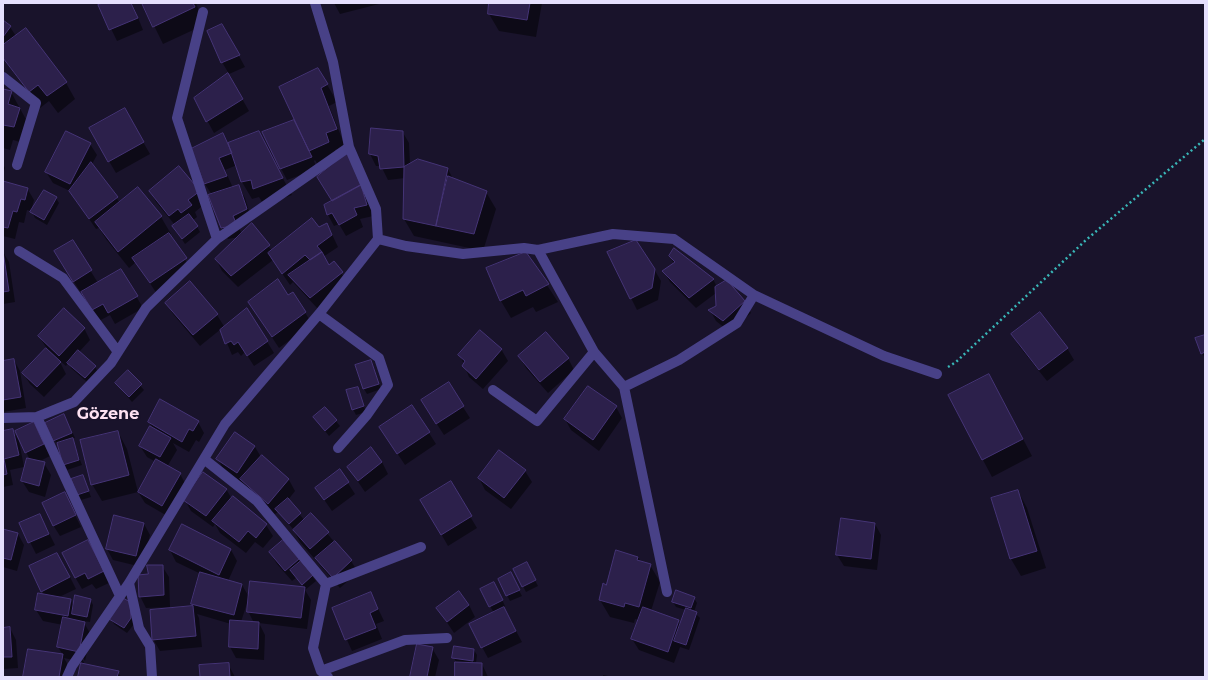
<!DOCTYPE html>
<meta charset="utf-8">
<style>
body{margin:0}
#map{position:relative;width:1208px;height:680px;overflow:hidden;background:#19132b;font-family:Montserrat,sans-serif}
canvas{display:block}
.frame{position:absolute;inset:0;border:4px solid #e5dffd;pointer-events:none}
</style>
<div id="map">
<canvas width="1208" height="680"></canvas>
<div class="frame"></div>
</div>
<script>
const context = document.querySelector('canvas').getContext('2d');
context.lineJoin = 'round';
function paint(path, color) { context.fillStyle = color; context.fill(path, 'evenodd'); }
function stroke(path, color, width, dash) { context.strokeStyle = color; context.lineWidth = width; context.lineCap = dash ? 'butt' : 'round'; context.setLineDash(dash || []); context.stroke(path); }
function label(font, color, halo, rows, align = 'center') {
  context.font = font + ' Montserrat,sans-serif'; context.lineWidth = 4; context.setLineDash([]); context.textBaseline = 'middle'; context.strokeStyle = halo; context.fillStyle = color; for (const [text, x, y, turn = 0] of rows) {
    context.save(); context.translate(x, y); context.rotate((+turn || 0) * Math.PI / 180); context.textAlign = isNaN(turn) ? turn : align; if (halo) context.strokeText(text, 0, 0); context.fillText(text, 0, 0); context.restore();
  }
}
const shadow = new Path2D(`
 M106 3H132L143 30 117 41 100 6Z
 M143 3H196L204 25 163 44Z
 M334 3H378L379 4 340 14Z
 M490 3H542L536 37 499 31 489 14Z
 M3 22 10 27 16 36 66 83 75 99 58 113 49 101 40 108 3 58Z
 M222 25 245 67 229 74 222 62Z
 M318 69 337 102 329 106 345 146 335 150 338 159 319 167 315 160 314 161 317 169 287 180 263 133 295 120Z
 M228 74 249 111 214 133 195 98Z
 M3 90 11 92 29 125 24 143 13 140 10 150 3 148Z
 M124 109 150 154 116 173 90 129Z
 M402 131 409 143 410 165 418 160 448 169 453 179 486 192 496 209 483 251 414 236 404 219 405 178 388 180 381 166H376L370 154Z
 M258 133 292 195 264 205 259 197 252 199 242 182 237 165 225 170 233 188 238 186 245 198 252 221 239 228 242 234 252 225 272 251 327 224 338 247 323 257 329 267 334 263 349 284 318 309 293 282 290 285 273 260 238 287 222 271 216 259 239 237 228 239 222 228 210 196 212 195 205 184 192 150 222 134 228 144Z
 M90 144 97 155 92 164 120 203 138 188 161 217 171 234 169 235 192 270 157 294 136 262 129 268 106 239 99 228 96 229 70 191 53 183 46 172Z
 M3 164 5 168 3 174Z
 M354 164 367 198 373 216 360 219 363 227 346 236 339 224 334 226 328 215 325 206 333 201Z
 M179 167 206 203 195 212 197 217 193 220 200 232 185 244 177 232 175 225 156 202 150 191Z
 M3 182 27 188 34 200 31 211 27 210 24 223 19 222 15 239 3 236Z
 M56 198 59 203 47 225 35 218 32 212Z
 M72 241 98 283 121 270 143 308 115 324 110 315 99 321 62 263Z
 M3 252 9 262 15 302 3 304Z
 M608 252 654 269 661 281 658 300 637 310Z
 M526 253 558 302 536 312 533 307 511 318 501 301 487 269Z
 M670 256 713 279 717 287 745 302 751 313 730 332 716 321 710 310 717 306 716 293 696 308 670 282 664 271 674 264Z
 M190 283 217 315 225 328 247 309 274 353 254 366 245 352 241 356 238 352 232 355 221 329 200 346 173 314 166 303Z
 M293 293 312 324 279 348 256 313Z
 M84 328 90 340 79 352 95 367 98 372 88 383 71 368 68 363 66 366 59 360 66 374 44 397 30 384 23 373 47 349 39 336Z
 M1013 335 1067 348 1074 360 1047 381 1019 346Z
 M1205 336V358L1202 353Z
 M501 349 508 361 483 389 469 377 460 355Z
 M519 356 568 358 574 370 548 393 526 368Z
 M14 360 20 371 26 408 3 412V362Z
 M370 361 381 389 367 394 364 389Z
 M128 372 144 390 132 402 117 384Z
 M989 375 1032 456 992 477 949 396Z
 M448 384 470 418 444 435 429 412Z
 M357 388 366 412 356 415 353 409Z
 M412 406 436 444 405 465 387 438Z
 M616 407 622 418 599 451 571 430 565 419Z
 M325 408 340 426 329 436 314 417Z
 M67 421 75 438 72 439 82 465 67 470 58 446 46 424Z
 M149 422H198L204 433 199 442 196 440 189 452 173 443 177 450 167 467 180 474 186 485 169 517 145 503 138 492 156 462 147 457 140 446 153 429Z
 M12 430 19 441 24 467 10 470 13 485 3 487V432Z
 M16 431 40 435 50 456 38 462 44 463 51 475 45 497 29 492 22 481 30 460Z
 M118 432 127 449 138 492 102 501 92 484Z
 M255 447 261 457 289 480 295 491 288 500 305 521 311 515 351 561 358 572 340 588 300 542 293 529 278 512 275 514 248 491 244 484 224 471 218 459Z
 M382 462 388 474 365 492 348 467Z
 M340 471 355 494 332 511 316 488Z
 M525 471 532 482 511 509 485 490 479 478Z
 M83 476 91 497 81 500 78 495Z
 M450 483 477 528 448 546 428 511Z
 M226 489 232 499 233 498 266 525 273 536 263 548 255 542 246 553 220 533 215 524 213 527 191 511 185 500Z
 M1018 491 1027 508 1046 568 1021 576 1011 559 993 498Z
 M64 493 81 527 60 536 53 525Z
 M40 515 55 545 36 554 21 524Z
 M144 524 150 535 142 567 113 560 107 549Z
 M875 524 881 535 877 570 844 566 837 555Z
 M182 525 231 550 237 561 228 581 242 585 249 597 241 622 254 623 248 611 251 582 305 588 296 578 292 581 277 564 270 553 298 559 316 581 305 590 311 600 307 629 259 623 265 635 264 660 236 658 230 647 231 624 197 614 199 618 202 647 160 651 153 639 151 610 194 607 192 603 201 574 176 562 170 550Z
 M3 530 18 534 24 545 17 571 3 567Z
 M88 541 109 583 96 589 92 584 82 589 75 577Z
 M638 557 641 562 650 565 660 582 651 611 678 621 681 625 686 610 676 607 673 602 694 598 697 603 694 612 700 618 689 650 680 647 674 663 639 650 632 639 639 620 635 619 634 623 610 617 600 600 607 586Z
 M64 565 76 589 59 597 70 600 74 606 90 599 93 605 90 622 83 621 91 635 85 661 77 647 75 648 85 664 118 672 121 677H79L82 662 64 658 69 667 67 677H24L63 655 58 647 63 625 43 621 36 610 44 595 42 591Z
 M162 566 169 577 170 607 146 608 140 596 149 575Z
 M529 569 538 586 526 592 523 586Z
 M513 579 522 596 510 601 499 580Z
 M497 589 505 606 503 607 522 642 488 658 482 647 494 613 490 606Z
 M371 594 384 621 376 624 382 639 352 651 333 609Z
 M129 603 134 624 127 633 114 624 111 619Z
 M469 605 475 617 454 633 438 609Z
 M10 628 16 640 18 668 3 669V629Z
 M432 648 439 660 435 677H411Z
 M474 650 477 655 476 663 482 664 488 677H456V662L454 658Z
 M228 664 235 677H201Z
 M603 675 613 677H603Z`);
const building = new Path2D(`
 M103 3H131L138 18 109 30 98 5Z
 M142 3H193L195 7 153 27Z
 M489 3H530L527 20 488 14Z
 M3 20 11 26 3 37Z
 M222 24 240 55 221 63 207 31Z
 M26 28 67 82 47 96 38 85 29 92 3 58V45Z
 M318 68 328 84 321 88 337 129 326 133 329 142 309 151 279 87Z
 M228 73 243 99 206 122 194 98Z
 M3 89 12 91 8 104 20 108 14 127 3 125Z
 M125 108 144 142 108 162 89 128Z
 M294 120 312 157 280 169 262 132Z
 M371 128 403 131 404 167 380 169 378 156 369 154Z
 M66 131 91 143 70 184 45 172Z
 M259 131 283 178 253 189 251 180 241 182 228 143Z
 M223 133 232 153 219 158 227 176 204 184 191 149Z
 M347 152 361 185 332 201 317 177Z
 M418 159 448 168 436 226 403 219 404 167Z
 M91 162 118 197 89 219 69 191Z
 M179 166 200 191 188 200 192 205 181 213 178 209 169 216 149 191Z
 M448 176 487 191 474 234 436 226Z
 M3 181 28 188 25 200 21 199 17 212 13 211 8 228 3 227Z
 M239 185 247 209 233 216 237 225 221 228 208 195Z
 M361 185 367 205 354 208 357 215 339 225 332 213 327 215 324 205Z
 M138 187 162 216 118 252 95 222Z
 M44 190 57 197 44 220 30 212Z
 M189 214 198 226 182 239 172 226Z
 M312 218 319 227 327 223 332 235 317 246 322 252 310 260 305 255 282 274 268 253Z
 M252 223 270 245 231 276 215 259Z
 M169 233 187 258 150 283 132 258Z
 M73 240 92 270 73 282 54 251Z
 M636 240 655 269 652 288 630 299 607 252Z
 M674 248 714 279 689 298 662 271 675 262 669 256Z
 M3 251 9 291 3 292Z
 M322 252 329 265 334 261 343 272 310 298 288 275Z
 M526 252 549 284 526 296 523 290 500 301 486 268Z
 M121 269 138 296 108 313 103 304 92 310 81 292Z
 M278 279 288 295 293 292 306 312 272 337 248 302Z
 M727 280 745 301 723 321 708 310 716 306 715 287Z
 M190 281 218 314 193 335 165 303Z
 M64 308 85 328 59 356 38 336Z
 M247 308 268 341 247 356 238 342 234 345 231 341 225 344 220 330Z
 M1040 312 1068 348 1039 370 1011 334Z
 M480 330 502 349 476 379 462 366 465 361 458 355Z
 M546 332 569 358 540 382 518 356Z
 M1205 335V352L1201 354 1195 338Z
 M46 348 61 362 37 387 22 373Z
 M78 350 96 366 85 378 67 363Z
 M14 359 21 397 3 400V361Z
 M371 360 379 384 363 389 355 365Z
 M128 370 142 384 129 397 115 383Z
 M989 374 1023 439 982 460 948 395Z
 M449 382 464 406 436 424 421 400Z
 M588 386 617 406 593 440 564 419Z
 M358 387 364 406 352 410 346 390Z
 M160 399 199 421 193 431 189 429 182 442 148 422Z
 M412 405 430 432 397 454 379 427Z
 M325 407 337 420 325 431 313 417Z
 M64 414 72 433 53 441 45 423Z
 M34 422 44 444 25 453 15 431Z
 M150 426 171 438 160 457 139 446Z
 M13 429 19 455 4 459 7 474 3 475V431Z
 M118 431 129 475 91 485 80 440Z
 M235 432 255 446 237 473 216 459Z
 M73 438 79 460 63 465 57 443Z
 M371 447 382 462 358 481 347 467Z
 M499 450 526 470 504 498 478 478Z
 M262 455 289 479 268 504 240 479Z
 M27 458 45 462 39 486 21 481Z
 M156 459 181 473 162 506 138 492Z
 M340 469 349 482 324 500 315 488Z
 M203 472 227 489 206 516 183 500Z
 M83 475 89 491 77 495 71 479Z
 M451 481 472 516 441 535 420 500Z
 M1018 490 1037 551 1010 559 991 498Z
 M65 492 76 515 53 526 42 503Z
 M233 496 267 524 256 538 248 531 239 542 212 521Z
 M288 498 301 513 289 524 275 509Z
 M311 513 329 532 310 549 293 530Z
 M40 514 49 534 28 543 19 523Z
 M114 515 144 523 136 556 106 549Z
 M841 518 875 523 871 559 836 555Z
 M182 524 231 549 219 575 169 550Z
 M3 529 18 533 11 560 3 558Z
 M88 540 104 571 88 579 85 573 75 578 62 553Z
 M283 540 299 559 285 571 269 552Z
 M335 541 352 560 333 578 315 558Z
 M616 550 638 557 637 560 651 564 639 607 625 603 624 607 599 600 603 583 606 585Z
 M57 553 70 577 41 592 29 566Z
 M301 561 313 575 302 585 290 570Z
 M527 562 536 580 522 587 513 569Z
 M147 565H163L164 595 139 597 138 575 148 574Z
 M200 572 242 584 234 615 191 604Z
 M511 572 520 590 506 596 498 579Z
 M250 581 305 587 301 618 247 612Z
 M494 582 503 600 489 607 480 589Z
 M676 590 695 597 691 608 672 602Z
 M459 591 469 605 447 622 436 608Z
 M371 592 378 609 370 613 376 628 345 640 332 608Z
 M38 593 71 599 68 616 35 610Z
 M75 595 91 599 87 617 72 614Z
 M123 598 130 602 131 618 124 628 109 619Z
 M193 606 196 636 152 640 150 610Z
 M504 607 516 631 481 648 469 624Z
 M643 607 679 620 668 652 631 639Z
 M686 608 697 612 686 645 674 641Z
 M63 617 85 622 79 652 57 647Z
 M230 620 259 622 258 649 229 647Z
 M10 627 12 657H3V628Z
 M417 644 433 647 427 677H410Z
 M454 646 474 649 473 661 452 658Z
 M28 649 63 654 59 677H23Z
 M455 662 482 663V677H455Z
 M81 663 119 671 117 677H78Z
 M229 663 230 677H200L199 665Z`);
const path = new Path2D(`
 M948 367 956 362 1086 240 1205 139`);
const minor = new Path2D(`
 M203 12 177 118 217 239
 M3 77 36 103 17 165
 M378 239 406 246 463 254 524 248 538 250 613 234 674 239 754 295 884 356 937 374
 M538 250 594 352 624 387 667 592
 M19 251 63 278 118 352
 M319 314 379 358 388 385 367 415 338 448
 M624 387 679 360 737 323 754 295
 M493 390 537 421 594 352
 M37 417 120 596
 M3 418 37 417 74 402 111 363 146 308 217 239 349 147
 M204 459 257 501 326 584 313 648 321 671 328 677
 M129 583 139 628 150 646 152 677
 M326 584 421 547
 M321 671 405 640 447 638
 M67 677 72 666 129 583 225 424 319 314 378 239 376 209 349 147 333 62 315 3`);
const quarterNames = [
 ["Gözene",108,414]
];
paint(shadow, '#0007');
paint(building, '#2c204b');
stroke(building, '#453476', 1);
stroke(path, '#39b7b8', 2.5, [2, 3]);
stroke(minor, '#484187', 10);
label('bold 16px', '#fde1f1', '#19132b', quarterNames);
</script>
